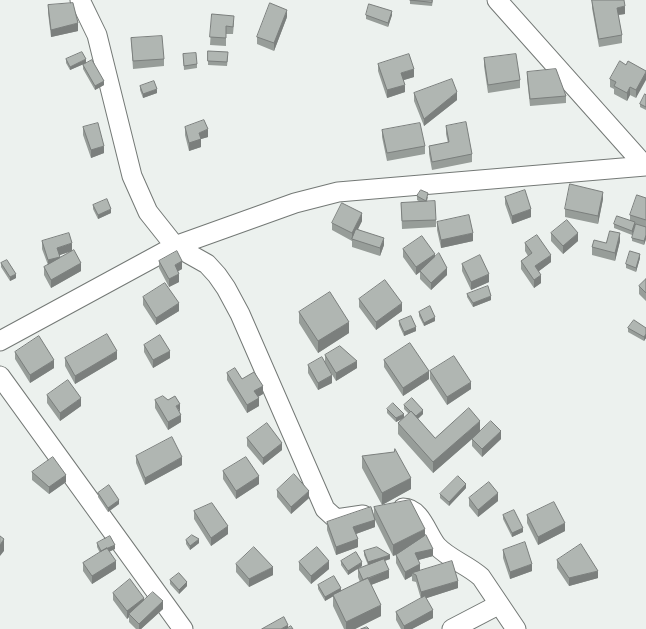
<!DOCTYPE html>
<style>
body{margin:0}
canvas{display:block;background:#ecf1ee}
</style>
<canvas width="646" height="629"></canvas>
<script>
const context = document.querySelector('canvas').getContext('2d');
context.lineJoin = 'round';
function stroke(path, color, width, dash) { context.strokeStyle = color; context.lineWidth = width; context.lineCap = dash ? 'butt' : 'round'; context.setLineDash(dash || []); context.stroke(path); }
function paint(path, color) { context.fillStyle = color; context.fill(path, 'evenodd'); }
const minor = new Path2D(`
 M80 0 97 35 132 176 148 212 175 246 207 264 217 275 226 288 240 314 325 509 336 519 363 515
 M497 0 645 166
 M0 341 175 246 295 203 338 192 646 166
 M0 376 183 629
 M403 508C421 508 427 534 437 546 449 559 468 565 481 577L516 629
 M452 629 498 605`);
const wall = new Path2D(`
 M410 0H433L432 6 410 4Z
 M592 0 625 14 618 15 622 35V43L599 47 592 8Z
 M48 5 78 31 51 37 48 13Z
 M212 14 234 23 233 34H226V46L210 45Z
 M366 15H392L388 27 366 19Z
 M287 17 274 51 257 44V37Z
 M131 38 164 59V66L133 69Z
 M208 51 228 56 227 66 208 65Z
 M183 54 197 64V68L184 70Z
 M484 58 520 80V88L488 93 484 66Z
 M66 59 86 63 70 70 66 63Z
 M378 64 414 77 403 80 405 92 387 98 378 71Z
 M83 65 104 85 95 90 83 69Z
 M626 65 646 71 636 98 630 95 627 101 614 94V89L610 87V79Z
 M527 72 566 96V103L530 106 527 79Z
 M140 86 157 93 143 98 140 90Z
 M414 93 457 100 424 126 414 101Z
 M646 95V110L640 107V104Z
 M446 126 472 154V162L432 170 429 154V146L448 143 446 134Z
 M83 127 104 153 91 158 83 135Z
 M185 127 208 137 201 139V147L189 151 185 135Z
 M382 130 425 146V154L387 161 382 137Z
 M417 196 428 197 427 201 436 220V227L402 229 401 203 420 202 417 200Z
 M505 197 531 217 512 224 505 204Z
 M646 198V239L644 245 632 241V238L636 225H635L632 235 614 228V224L630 220V215Z
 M603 199 598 224 565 217V209Z
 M93 205 111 213 98 219 93 209Z
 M362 221 358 229 384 245 380 256 352 247V239V241L332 230V223Z
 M437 222 473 241 441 248 437 230Z
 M551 233 578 241 563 254 551 241Z
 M42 241 72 251 81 271 51 288 44 275V267L48 265 42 249ZM72 251 60 258 59 255Z
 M620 241 615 261 592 255V247L606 243Z
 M525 243 551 262 539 271 541 283 534 288 521 269V261L528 256 525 251Z
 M403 249 435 258 447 275 431 290 420 279V271H421L416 275 403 257Z
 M640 258 636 272 626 268V264Z
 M159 261 182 269 178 271 179 282 169 287 159 268Z
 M1 263 16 278 10 281 1 267Z
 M462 264 489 282 471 290 462 271Z
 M646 279V301L639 294V286Z
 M467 294 491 300 473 307 467 297Z
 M143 297 179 311 156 325 143 305Z
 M359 299 402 311 376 330 359 307Z
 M299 312 349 333 318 353 299 323Z
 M419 312 435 321 424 326 419 316Z
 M399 321 416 331 404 336 399 325Z
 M628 328H646V338L644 341 628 332Z
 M144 345 170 358 153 368 144 352Z
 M15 352 54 368 30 383 15 359Z
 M325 355 357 368 336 381 325 363Z
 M65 358 117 359 75 384 65 366Z
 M384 360 429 379 403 396 384 367Z
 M308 365 332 383 318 390 308 373Z
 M430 371 471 389 447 405 430 379Z
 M227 373 242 379 263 394 258 397 259 406 247 413 227 380Z
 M47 395 81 406 60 421 47 403Z
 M155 400 180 412 181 422 168 430 155 408Z
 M404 405 423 414 418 419 435 438 480 431 501 439 482 457 472 446V439L433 473 398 434V423L409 414 404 409Z
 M387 409 404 418 396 422 387 413Z
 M247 438 282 450 263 465 247 446Z
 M136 456 182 465 145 485 136 463Z
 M362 456 411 489 382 505 362 468Z
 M223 471 259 484 236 499 223 479Z
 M32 472 66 482 49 494 32 480Z
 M466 488 449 506 440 498V494Z
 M277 490 309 498 291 514 277 497Z
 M98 493 119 504 108 512 98 497Z
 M469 498 498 501 478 517 469 506Z
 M374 507 425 536 433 556 418 560 420 571 458 588 426 598 433 618 412 629H401L396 620V612L421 599 416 582 412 581V576L405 580 396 563V555L393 556 375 520V527L356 534 358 547 336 555 327 530V522L374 516Z
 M194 511 228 534 211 546 194 519Z
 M503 515 523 532 512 537 503 519Z
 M527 515 565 531 538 545 527 523Z
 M186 540 199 543 190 550 186 544Z
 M97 543 115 549 109 552 116 569 92 584 83 571V563L100 553 97 547Z
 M503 550 532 571 510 579 503 558Z
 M364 551 390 559 385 561 389 578 371 585 381 616 355 629H344L333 606V596L325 601 318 589V585L341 591 360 582 358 577V569L368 565 364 555Z
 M557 560 598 578 569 586 557 568Z
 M341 561 362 566 348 575 341 565Z
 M299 562 329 569 311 584 299 570Z
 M236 564 273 575 249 587 236 572Z
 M170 580 187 586 179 594 170 584Z
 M113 593 144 600 163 609 141 629H136L129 622V617L127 619 113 600Z`);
const shadedWall = new Path2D(`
 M625 6V14L617 15V8Z
 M287 10V17L274 51V43Z
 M392 11V15L388 27V23Z
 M78 23V31L51 37V30Z
 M86 59V63L70 70V67Z
 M414 69V77L401 81V73Z
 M646 72V80L636 98V90Z
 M104 81V85L95 90V86Z
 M405 85V92L387 98V90Z
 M630 87V95L627 101V93Z
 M157 89V93L143 98V94Z
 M457 92V100L424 126V119Z
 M208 129V137L201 139V147L189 151V143L199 133Z
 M104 146V153L91 158V150Z
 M603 192V199L598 224V216Z
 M111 209V213L98 219V215Z
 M531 209V217L512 224V216Z
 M362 213V221L352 241V233Z
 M635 222V226L632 235V231Z
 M473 233V241L441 248V240Z
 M578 233V241L563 254V246Z
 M620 233V241L615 261V253Z
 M646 235V239L644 245V241Z
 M384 238V245L380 256V248Z
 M72 243V251L57 256V248Z
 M435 254V261L416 275V267Z
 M640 254V258L636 272V268Z
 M551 255V262L535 274V266Z
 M60 257V264L48 268V260Z
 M182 261V269L175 273V265Z
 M81 263V271L51 288V280Z
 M447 268V275L431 290V283Z
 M16 274V278L10 281V277Z
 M179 274V282L169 287V279Z
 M489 274V282L471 290V282Z
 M541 275V283L534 288V280Z
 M491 296V300L473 307V303Z
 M179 303V311L156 325V318Z
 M402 303V311L376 330V322Z
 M435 317V321L424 326V323Z
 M349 322V333L318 353V341Z
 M416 327V331L404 336V332Z
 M646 334V338L644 341V337Z
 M117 351V359L75 384V376Z
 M170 351V358L153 368V360Z
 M54 360V368L30 383V375Z
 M357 361V368L336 381V373Z
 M429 371V379L403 396V388Z
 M332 375V383L318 390V383Z
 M471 382V389L447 405V397Z
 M263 386V394L254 399V391Z
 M81 398V406L60 421V413Z
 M259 398V406L247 413V405Z
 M180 404V412L176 406Z
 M423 410V414L415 421V417Z
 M404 414V418L396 422V418Z
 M181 415V422L168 430V422Z
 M480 421V432L433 473V462Z
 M501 431V439L482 457V449Z
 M282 443V450L263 465V458Z
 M182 457V465L145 485V478Z
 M66 475V482L49 494V487Z
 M259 476V484L236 499V491Z
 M411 478V489L382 505V493Z
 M466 484V488L449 506V502Z
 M309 491V498L291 514V507Z
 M498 493V501L478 517V510Z
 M119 500V504L108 512V508Z
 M375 520V527L353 535V527Z
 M565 523V531L538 545V537Z
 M228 526V534L211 546V538Z
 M523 528V532L512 537V533Z
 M425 529V540L393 556V545Z
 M4 539V551L0 556V545Z
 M199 539V543L190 550V546Z
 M358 539V547L336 555V547Z
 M115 545V549L101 555V551Z
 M433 549V556L415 561V553Z
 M390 555V559L368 566V562Z
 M116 561V569L92 584V576Z
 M329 561V569L311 584V576Z
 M362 562V566L348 575V571Z
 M420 564V572L412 573V576L405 580V572Z
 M532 564V571L510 579V572Z
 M273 567V575L249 587V579Z
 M389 570V578L363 588V581Z
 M598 571V578L569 586V578Z
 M458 581V588L421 600V592Z
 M187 582V586L179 594V590Z
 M341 588V592L325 601V597Z
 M144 598V605L129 614V617L127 619V611Z
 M163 601V609L141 629H139V624Z
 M381 605V616L355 629H346V622Z
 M433 610V618L412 629H404V626Z
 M288 625V629H281Z`);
const building = new Path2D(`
 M410 0H432V2Z
 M592 0H624L625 6 617 8 622 35 599 39Z
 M73 3 78 23 51 30 48 5Z
 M270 3 287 10 274 43 257 37Z
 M369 4 392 11 388 23 366 15Z
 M212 14 234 16 233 27 226 26V38L210 37Z
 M162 36 164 59 133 61 131 38Z
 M208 51 228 52 227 62 208 61Z
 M82 52 86 59 70 67 66 59Z
 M196 53 197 64 184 66 183 54Z
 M409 54 414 69 401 73 405 85 387 90 378 64Z
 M516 54 520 80 488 85 484 58Z
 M92 60 104 81 95 86 83 65Z
 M620 61 626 65 628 61 646 71V72L636 90 630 87 627 93 614 86 616 82 610 79Z
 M556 69 566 96 530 99 527 72Z
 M452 79 457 92 424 119 414 93Z
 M154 81 157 89 143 94 140 86Z
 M645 94 646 95V107L640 104Z
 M204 120 208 129 199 133 201 139 189 143 185 127Z
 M466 122 472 154 432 162 429 146 449 142 446 126Z
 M98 123 104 146 91 150 83 127Z
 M420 123 425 146 387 153 382 130Z
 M570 184 603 192 598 216 565 209Z
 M421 190 428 193 426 201 417 196Z
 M525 190 531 209 512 216 505 197Z
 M637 195 646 198V220L630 215Z
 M107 199 111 209 98 215 93 205Z
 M435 201 436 220 402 221 401 203Z
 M342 203 362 213 352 233 332 223Z
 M469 215 473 233 441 240 437 222Z
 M617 216 635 222 632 231 614 224Z
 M567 220 578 233 563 246 551 233Z
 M636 224 646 227V235L644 241 632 238Z
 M356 229 384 238 380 248 352 239Z
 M610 231 620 233 615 253 592 247 594 240 606 243Z
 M69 233 72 243 57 248 60 257 48 260 42 241Z
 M537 235 551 255 535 266 541 275 534 280 521 261 532 253 525 243Z
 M422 236 435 254 416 267 403 249Z
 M74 250 81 263 51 280 44 267Z
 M177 251 182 261 175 265 179 274 169 279 159 261Z
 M630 251 640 254 636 268 626 264Z
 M439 253 447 268 431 283 420 271Z
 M480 255 489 274 471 282 462 264Z
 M7 260 16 274 10 277 1 263Z
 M646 279V293L639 286Z
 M385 280 402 303 376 322 359 299Z
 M165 283 179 303 156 318 143 297Z
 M488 286 491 296 473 303 467 294Z
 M330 292 349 322 318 341 299 312Z
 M430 306 435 317 424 323 419 312Z
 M411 316 416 327 404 332 399 321Z
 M634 320 646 328V334L644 337 628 328Z
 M107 334 117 351 75 376 65 358Z
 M160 335 170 351 153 360 144 345Z
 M39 336 54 360 30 375 15 352Z
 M410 343 429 371 403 388 384 360Z
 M340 346 357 361 336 373 325 355Z
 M454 356 471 382 447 397 430 371Z
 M322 357 332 375 318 383 308 365Z
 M235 368 242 379 254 372 263 386 254 391 259 398 247 405 227 373Z
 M68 380 81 398 60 413 47 395Z
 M163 396 168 400 175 396 180 404 176 406 181 415 168 422 155 400Z
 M412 398 423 410 416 416 411 411V412L404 405Z
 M393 403 404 414 396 418 387 409Z
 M469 408 480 421 433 462 398 423 411 411 435 438Z
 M491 421 501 431 482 449 472 439Z
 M267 423 282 443 263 458 247 438Z
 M172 437 182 457 145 478 136 456Z
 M395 449 411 478 382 493 362 456 394 452Z
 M53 457 66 475 49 487 32 472Z
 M246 457 259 476 236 491 223 471Z
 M294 474 309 491 291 507 277 490Z
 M458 476 466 484 449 502 440 494Z
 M489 482 498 493 478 510 469 498Z
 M109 485 119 500 108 508 98 493Z
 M410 500 425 529 393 545 374 507Z
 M554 502 565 523 538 537 527 515Z
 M212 503 228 526 211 538 194 511Z
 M371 507 375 520 353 527 358 539 336 547 327 522Z
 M514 510 523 528 512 533 503 515Z
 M192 535 199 539 190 546 186 540Z
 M426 535 433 549 415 553 420 564 405 572 396 555Z
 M0 536 4 539 0 545Z
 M110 536 115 545 101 551 97 543Z
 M525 542 532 564 510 572 503 550Z
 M581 544 598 571 569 578 557 560Z
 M254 547 273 567 249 579 236 564Z
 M317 547 329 561 311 576 299 562Z
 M377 547 390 555 368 562 364 551Z
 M107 548 116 561 92 576 83 563Z
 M356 552 362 562 348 571 341 561Z
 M384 559 389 570 363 580 358 569Z
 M452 561 458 581 421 592 416 575 412 573Z
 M179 573 187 582 179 590 170 580Z
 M334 576 341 588 325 597 318 585Z
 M368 578 381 605 346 622 333 595Z
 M130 579 144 598 127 611 113 593Z
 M153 592 163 601 139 624 129 614Z
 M425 596 433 610 404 626 396 612Z
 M284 617 288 625 281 629H262Z
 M291 626 293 629H286Z
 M367 627 369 629H361Z`);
stroke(minor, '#747976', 21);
stroke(minor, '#fff', 19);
paint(wall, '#979d99');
paint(shadedWall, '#7b7f7d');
paint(building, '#b0b6b2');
stroke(building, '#7b7f7d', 1);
</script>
